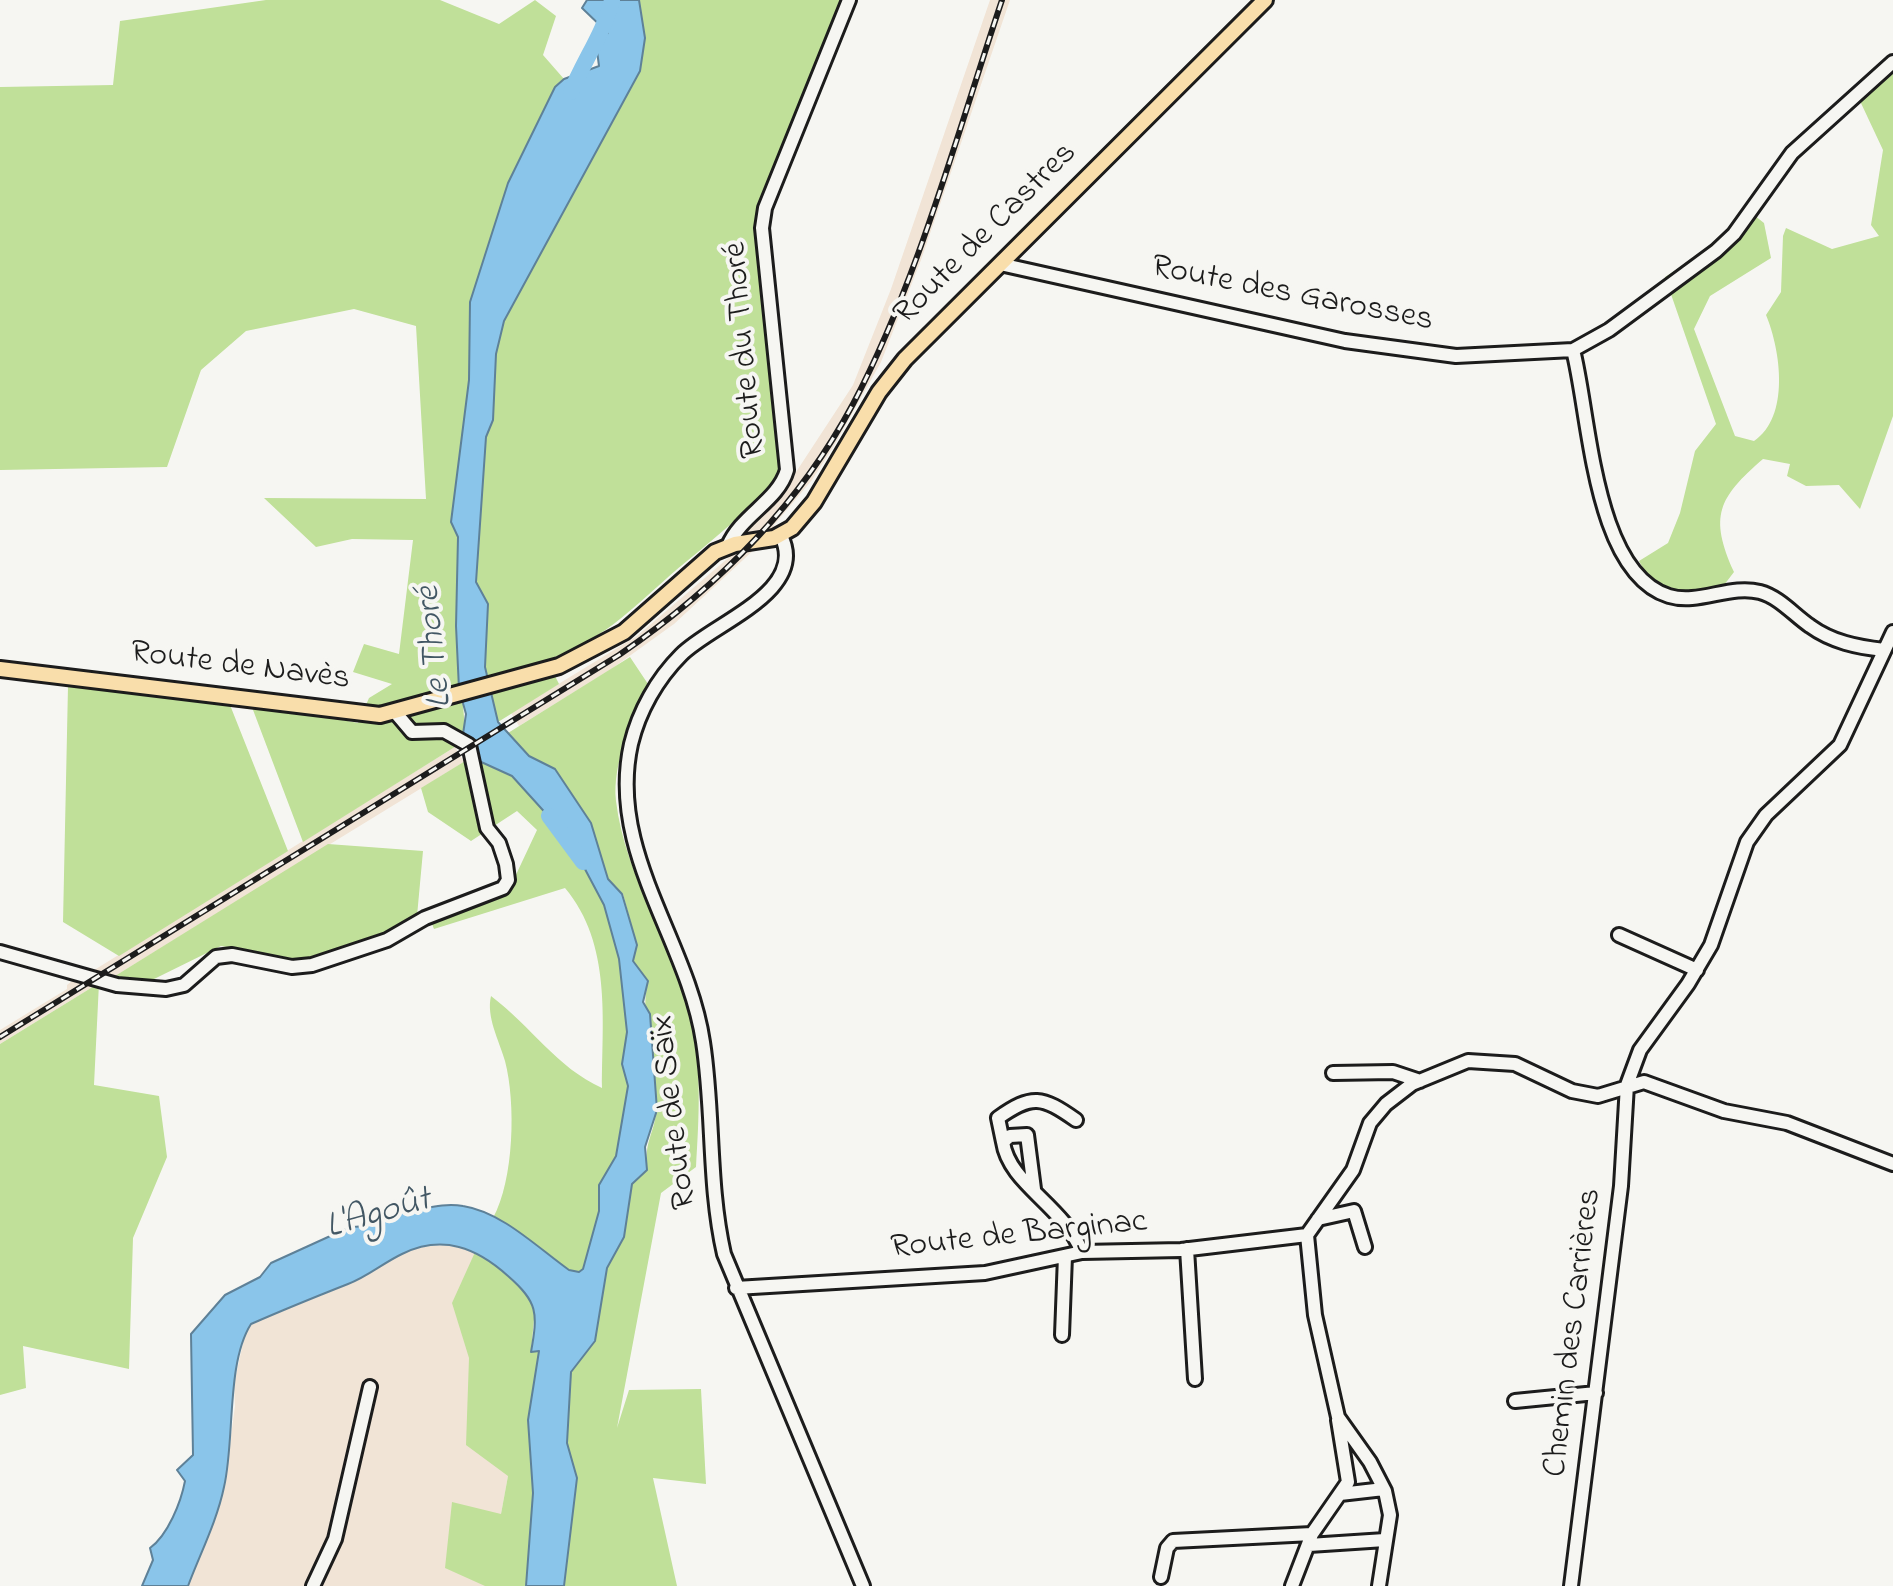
<!DOCTYPE html>
<meta charset="utf-8">
<style>
body{margin:0}
canvas{display:block;background:#f6f6f2}
</style>
<canvas width="1893" height="1586"></canvas>
<script>
const context = document.querySelector('canvas').getContext('2d');
context.lineJoin = 'round';
function paint(path, color) { context.fillStyle = color; context.fill(path, 'evenodd'); }
function stroke(path, color, width, dash) { context.strokeStyle = color; context.lineWidth = width; context.lineCap = dash ? 'butt' : 'round'; context.setLineDash(dash || []); context.stroke(path); }
function label(font, color, halo, rows, align = 'center') {
  context.font = font + ' "Indie Flower",sans-serif'; context.lineWidth = 8; context.setLineDash([]); context.textBaseline = 'middle'; context.strokeStyle = halo; context.fillStyle = color; for (const [text, x, y, turn = 0] of rows) {
    context.save(); context.translate(x, y); context.rotate((+turn || 0) * Math.PI / 180); context.textAlign = isNaN(turn) ? turn : align; if (halo) context.strokeText(text, 0, 0); context.fillText(text, 0, 0); context.restore();
  }
}
const built = new Path2D(`
 M990 0H1010L921 260 881 362 835 444 812 480 774 525 773 532 745 535 744 528 781 495 853 385 891 289Z
 M741 547H757L674 624 610 670 519 726 511 713 637 636Z
 M455 747 464 762 115 976 91 972Z
 M77 977 99 983 0 1044V1030L67 989V985Z
 M443 1245 476 1250 533 1340 501 1514 500 1586H188L224 1488 235 1406 234 1384 245 1334 251 1324 349 1284 401 1254 419 1247Z`);
const green = new Path2D(`
 M266 0H440L499 24 535 0 556 16 543 55 564 79 555 87 508 183 470 302 469 380 451 522 458 536 456 626 466 740 303 842 250 702 358 723 369 698 392 684 353 672 364 644 399 654 413 540 352 539 316 547 264 498 426 499 416 326 354 309 246 331 201 370 167 467 0 470V87L113 85 120 21Z
 M639 0H850L763 223 793 466C759 500 724 531 687 561 637 602 611 637 547 660L559 684 498 722 485 667 488 604 476 582 486 436 493 420 496 354 504 321 640 71 645 38Z
 M1893 73V416L1860 509 1839 485 1806 486 1787 476 1790 464 1763 459C1718 498 1709 516 1734 572L1721 589C1688 593 1656 595 1639 561L1668 543 1680 513 1695 451 1716 424 1665 277 1713 246 1745 208 1764 223 1771 258 1710 296 1694 329 1735 436 1754 441C1790 417 1781 351 1766 315L1781 292 1783 236 1786 228 1832 249 1879 236 1871 225 1883 150 1860 101Z
 M630 657 648 684C633 717 612 763 616 801 625 878 675 946 691 1021 702 1070 699 1117 696 1167L661 1193 617 1428 629 1390 701 1389 706 1484 653 1478 677 1586H564L576 1478 567 1443 571 1372 595 1341 607 1268 624 1237 632 1184 647 1170C644 1139 655 1134 656 1110 659 1066 638 1024 648 981L633 961 637 945 623 894 608 879 591 823 555 769 529 757 508 733Z
 M68 686 230 705 288 851 119 956 63 922Z
 M475 755 479 761 512 776 569 839 604 905 619 959 627 1032 622 1064 628 1085 616 1156 599 1185V1211L583 1269 579 1272 569 1270 493 1218C514 1180 516 1103 505 1061 499 1040 486 1017 491 996 532 1027 556 1067 602 1088 602 1020 612 944 565 888L434 929 430 919 452 901 514 879 537 830 517 811 471 841 428 812 421 788Z
 M328 844 423 851 417 916 382 936 308 961 221 946 150 981 115 976Z
 M99 983 94 1085 159 1096 167 1157 133 1238 129 1369 23 1346 26 1388 0 1395V1044Z
 M476 1250 528 1293 535 1309 531 1351 539 1350 528 1420 533 1493 526 1586H485L445 1568 452 1502 501 1514 508 1476 466 1445 469 1358 452 1303Z`);
const water = new Path2D(`
 M587 0H639L645 38 640 71 504 321 496 354 493 420 486 437 476 582 488 604 485 667 498 722 529 756 555 769 591 823 608 879 622 894 637 945 633 961 648 981 643 1002 650 1014 657 1110 645 1147 647 1170 632 1184 624 1237 607 1268 595 1341 571 1372 567 1443 577 1478 564 1586H526L533 1493 528 1420 539 1351 531 1352C538 1313 538 1302 508 1276 477 1248 443 1234 402 1254 383 1263 367 1277 348 1284 315 1297 283 1310 251 1324 226 1363 235 1441 224 1487 217 1521 200 1554 188 1586H142L153 1560 150 1548C168 1535 181 1502 185 1481L177 1470 193 1455 191 1334 225 1295 260 1277 271 1263 350 1227C373 1228 382 1214 402 1212 421 1210 443 1202 463 1206 502 1212 538 1248 569 1270L579 1272 583 1269 599 1211V1185L616 1156 628 1086 622 1064 627 1032 619 959 604 905 569 839 512 776 479 761 463 734 466 714 459 689 456 626 458 537 451 522 469 380 470 302 508 183 555 87 564 79 599 66 596 43 608 33 582 8Z`);
const river = new Path2D(`
 M571 92C584 60 604 33 612 0
 M549 816 583 862`);
const minor = new Path2D(`
 M1000 264 1345 341 1456 356 1573 350 1609 330 1716 251 1734 234 1792 153 1893 62
 M1573 350C1590 415 1593 572 1669 596 1699 605 1730 584 1760 592 1779 597 1794 615 1810 626 1832 642 1857 647 1884 650
 M781 536C809 592 711 624 681 655 657 679 639 711 631 744 607 852 688 940 703 1042 714 1112 708 1184 724 1254L863 1586
 M728 546C741 515 778 501 787 470L762 228 765 208 849 0
 M1619 935 1697 970
 M0 952 117 985 166 989 184 985 216 957 232 955 292 967 312 965 387 940 425 918 503 888 508 880 506 864 499 843 487 828 469 745 444 731 412 732 395 712
 M1333 1073 1393 1072 1420 1081
 M1003 1142 998 1118C1032 1094 1042 1096 1076 1120
 M1034 1189 1027 1135 1010 1136 1003 1142C1009 1184 1063 1205 1082 1252
 M1318 1219 1354 1211 1365 1247
 M1307 1235 1353 1170 1370 1123 1386 1104 1412 1084 1468 1061 1515 1064 1572 1091 1598 1096 1644 1082 1724 1111 1787 1123 1893 1164
 M1307 1235 1315 1315 1338 1417 1370 1462 1385 1491 1390 1515 1379 1586
 M1187 1249 1195 1379
 M736 1288 985 1273 1082 1252 1181 1250 1307 1235
 M1062 1335 1065 1256
 M1515 1401 1596 1393
 M1340 1494 1384 1489
 M1309 1545 1385 1540
 M1161 1577 1167 1548 1173 1541 1312 1534
 M313 1586 335 1539 370 1387
 M1292 1586 1312 1534 1348 1482 1338 1420
 M1571 1586 1621 1186 1627 1085 1640 1050 1688 984 1711 945 1747 842 1766 815 1840 745 1893 632`);
const major = new Path2D(`
 M0 669 380 715 559 666 624 632 715 552 735 544 774 538 792 528 814 502 879 392 905 359 1265 0`);
const rail = new Path2D(`
 M0 1037 619 655C714 590 798 507 853 404 917 283 958 131 1002 0`);
const streetNames = [
 ["Route de Castres",987,235,-45],
 ["Route des Garosses",1292,296,11],
 ["Route du Thoré",747,350,-95],
 ["Route de Navès",240,668,7],
 ["Route de Saïx",676,1112,-97],
 ["Route de Barginac",1019,1237,-6],
 ["Chemin des Carrières",1575,1333,-83]
];
const waterNames = [
 ["Le Thoré",437,647,-96],
 ["L'Agoût",379,1216,-16]
];
paint(built, '#f1e4d6');
paint(green, '#c0e099');
paint(water, '#8ac5ea');
stroke(water, '#5e8198', 2);
stroke(river, '#8ac5ea', 16);
stroke(minor, '#1c1c1c', 18);
stroke(major, '#1c1c1c', 20);
stroke(minor, '#f6f6f2', 12);
stroke(major, '#f9deab', 14);
stroke(rail, '#1c1c1c', 6);
stroke(rail, '#f6f6f2', 3, [9]);
label('34px', '#1c1c1c', '#f6f6f2', streetNames);
label('italic 36px', '#425764', '#f6f6f2', waterNames);
</script>
